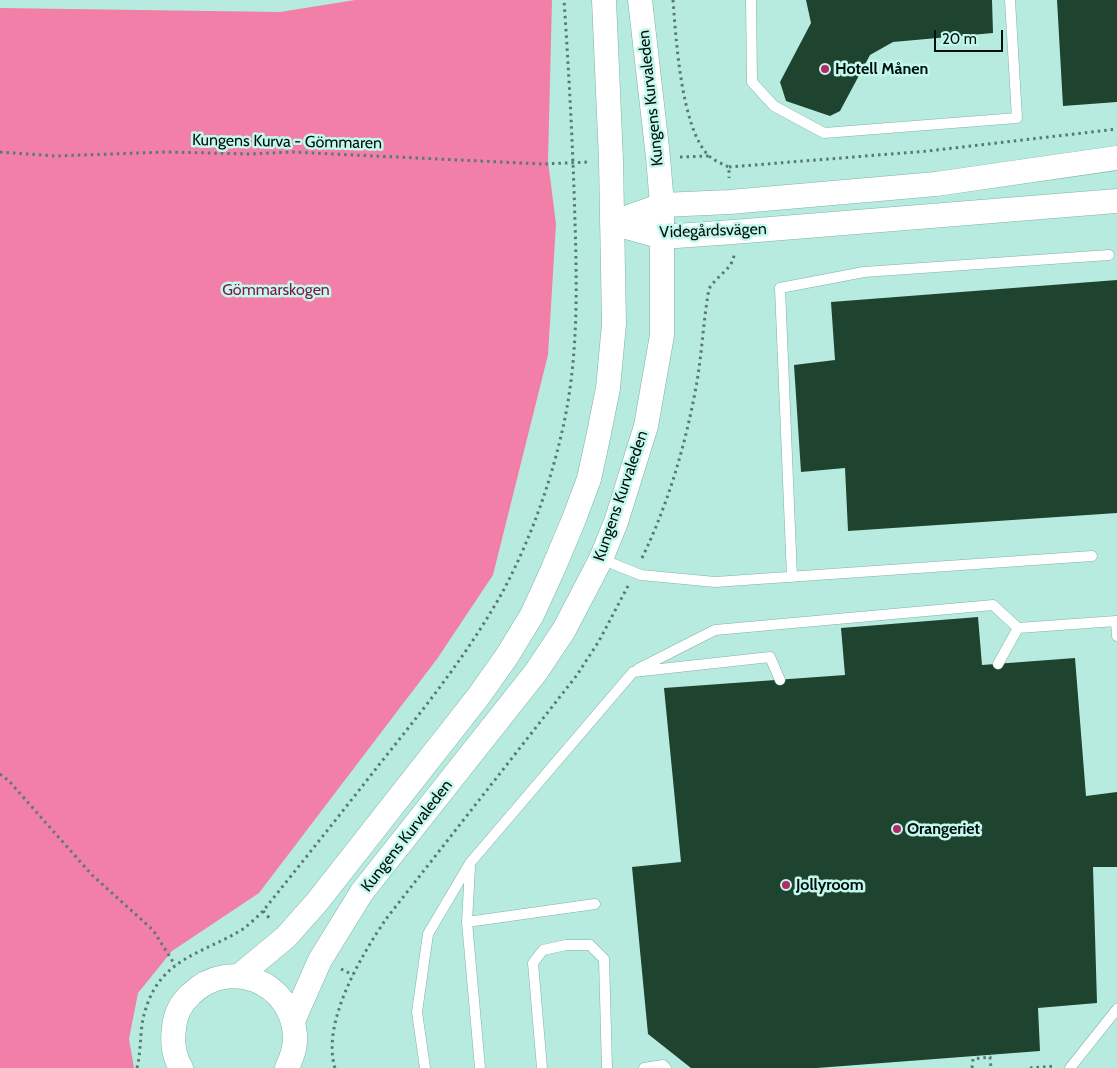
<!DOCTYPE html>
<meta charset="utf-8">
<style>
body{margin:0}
#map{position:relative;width:1117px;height:1068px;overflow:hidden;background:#b7ebdf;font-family:Cabin,sans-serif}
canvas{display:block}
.scale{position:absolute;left:934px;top:30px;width:69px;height:22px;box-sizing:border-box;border:2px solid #00100d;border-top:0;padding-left:6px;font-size:15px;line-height:18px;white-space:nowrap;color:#00100d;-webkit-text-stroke:4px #c4f8ec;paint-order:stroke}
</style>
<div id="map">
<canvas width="1117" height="1068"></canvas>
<div class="scale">20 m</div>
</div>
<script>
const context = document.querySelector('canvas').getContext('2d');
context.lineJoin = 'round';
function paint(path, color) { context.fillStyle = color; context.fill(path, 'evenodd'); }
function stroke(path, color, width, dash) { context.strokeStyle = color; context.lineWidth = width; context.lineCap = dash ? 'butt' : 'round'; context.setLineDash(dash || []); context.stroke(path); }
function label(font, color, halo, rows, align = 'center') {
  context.font = font + ' Cabin,sans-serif'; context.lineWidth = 5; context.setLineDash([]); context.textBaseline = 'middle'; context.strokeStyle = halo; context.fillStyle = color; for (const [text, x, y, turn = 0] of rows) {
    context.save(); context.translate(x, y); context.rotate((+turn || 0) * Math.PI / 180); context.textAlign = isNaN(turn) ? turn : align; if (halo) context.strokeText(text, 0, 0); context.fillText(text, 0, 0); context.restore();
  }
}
const forest = new Path2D(`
 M355 0H552L548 161 556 224 548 355 493 575 437 659 259 893 172 951 138 993 129 1039 134 1068H0V8L280 12Z`);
const building = new Path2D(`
 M806 0H992L993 33 893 42 870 55 840 111 830 116 786 101 780 82 811 23Z
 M1057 0H1117V102L1063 106Z
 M1117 280V513L848 531 845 468 801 472 794 365 835 360 831 302Z
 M978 617 982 665 1075 658 1086 796 1117 792V867H1093L1097 1003 1038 1008 1040 1051 817 1068H691L648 1034 632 867 681 862 664 688 845 675 841 628Z`);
const path = new Path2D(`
 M673 0C676 38 681 129 709 156 715 161 722 164 729 167V178
 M0 152 55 156 168 152 250 154 291 152 543 164 589 162
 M680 157 709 156
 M729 167 928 151 1117 129
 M642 558C668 504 685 447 696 387 702 355 703 322 709 289 716 276 734 268 734 254
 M0 774 9 781 92 875 153 930 175 965
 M263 911 271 920
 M341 969 353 975
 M137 1068C142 1048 139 1027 146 1008 162 957 205 953 243 929 250 924 257 917 263 911 303 861 343 811 382 761 426 706 467 655 502 593 531 539 553 477 565 418 578 353 577 287 575 222 573 148 569 74 564 0
 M335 1068C321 1023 361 956 386 919L577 675 599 641 628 586
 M972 1068 973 1059 990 1057 991 1068
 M1030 1068 1055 1066`);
const service = new Path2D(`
 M751 0 752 82 774 106 824 133 1017 118 1010 0
 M601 559 641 575 715 582 1092 556
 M792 577 780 288 864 272 1109 255
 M998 664 1018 628 1116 621 1117 636
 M638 669 715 630 993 605 1018 628
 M467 922 470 867
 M425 1068 417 1012 428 934 470 863 633 672 770 657 780 680
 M480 1068 467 922 595 904
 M542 1068 533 963 543 950 566 945H590L604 959 607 1068
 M644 1068 663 1065 666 1068
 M1070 1068 1117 1009`);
const tertiary = new Path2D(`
 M612 223 662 205 730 202 936 184 1117 158
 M612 223 662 237 733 232 1117 201
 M239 976 286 937 317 902 478 697 507 656 532 615 553 569 574 519 589 479 599 433 608 388 614 324 611 160 604 0
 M293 1021 320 960 362 892 536 672 564 630 601 559 616 522 646 426 662 335V205L658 157 640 0
 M181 1068C173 1055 172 1042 174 1028 175 1015 181 1003 191 994 229 957 291 981 295 1035 296 1047 292 1057 287 1068`);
const markers = [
 [825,69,5,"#b32966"],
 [897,829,5,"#b32966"],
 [786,885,5,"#b32966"]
];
const poiNames = [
 ["Hotell Månen",835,69],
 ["Orangeriet",907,829],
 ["Jollyroom",796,885]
];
const streetNames = [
 ["Kungens Kurvaleden",651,98,-96],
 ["Kungens Kurva - Gömmaren",287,142,1],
 ["Videgårdsvägen",713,231,-2],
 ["Kungens Kurvaleden",621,496,-71],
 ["Kungens Kurvaleden",407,836,-52]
];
const parkNames = [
 ["Gömmarskogen",276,290]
];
paint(forest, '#f27fa7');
paint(building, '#1e4430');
stroke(service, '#7fb2a6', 11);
stroke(tertiary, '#7fb2a6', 25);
stroke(path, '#597a73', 3, [2.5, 4]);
stroke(service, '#fff', 10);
stroke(tertiary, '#fff', 24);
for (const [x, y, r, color] of markers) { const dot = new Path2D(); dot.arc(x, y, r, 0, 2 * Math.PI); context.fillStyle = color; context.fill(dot); stroke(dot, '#c4f8ec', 2); }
label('bold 16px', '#00100d', '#c4f8ec', poiNames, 'left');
label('16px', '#00100d', '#c4f8ec', streetNames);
label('16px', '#7e1845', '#c4f8ec', parkNames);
</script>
